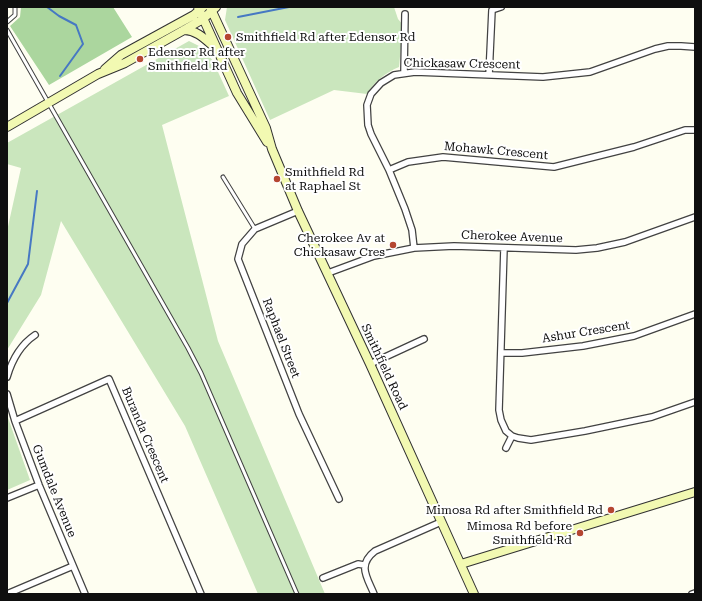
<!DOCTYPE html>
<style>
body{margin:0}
#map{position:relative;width:702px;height:601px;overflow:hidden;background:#fefef1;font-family:"Roboto Serif",serif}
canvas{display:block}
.frame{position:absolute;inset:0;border:8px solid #0f0f0f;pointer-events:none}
</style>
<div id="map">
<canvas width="702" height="601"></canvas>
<div class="frame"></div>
</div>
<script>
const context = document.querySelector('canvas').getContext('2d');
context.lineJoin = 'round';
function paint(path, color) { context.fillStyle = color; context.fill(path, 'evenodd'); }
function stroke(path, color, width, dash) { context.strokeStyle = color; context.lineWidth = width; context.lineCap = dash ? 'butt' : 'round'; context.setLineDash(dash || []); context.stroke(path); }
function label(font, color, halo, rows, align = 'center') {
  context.font = font + ' "Roboto Serif",serif'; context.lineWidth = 4; context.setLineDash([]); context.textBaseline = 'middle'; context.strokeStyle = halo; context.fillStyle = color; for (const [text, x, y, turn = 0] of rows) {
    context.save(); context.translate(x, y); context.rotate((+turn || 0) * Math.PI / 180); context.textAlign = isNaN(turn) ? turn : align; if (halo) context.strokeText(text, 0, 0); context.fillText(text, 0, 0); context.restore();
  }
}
const green = new Path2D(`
 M227 7H394L398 19 403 25 399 67C385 73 375 81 367 94L334 90 270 120 225 20Z
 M189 41 203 48 213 61 229 96 162 125 218 341 325 594H258L185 426 61 221 41 295 7 350V231L21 168 7 164V143Z
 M7 415 30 480 7 490Z`);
const forest = new Path2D(`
 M21 7H113L132 37 49 85 10 26 20 17Z`);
const stream = new Path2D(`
 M47 7 59 16 76 25 83 44 60 76
 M238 17 289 7
 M7 303 28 264 37 191`);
const service = new Path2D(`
 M7 22 15 15V7
 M7 30 188 348 201 373 297 594
 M223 177 255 229`);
const minor = new Path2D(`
 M404 73 405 14
 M489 75 492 10 501 7
 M389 170 408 162 443 157 554 167 634 147 685 130H695
 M298 211 255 229 242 244 238 259 299 414 339 499
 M414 248 412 230 405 209 389 170 371 134 368 125 367 105 371 94 381 83 394 75 415 72 543 77 590 72 655 49 668 46H681L695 47
 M504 248 499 410 501 420 506 431 512 436 518 438 531 440 585 431 652 417 695 402
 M328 273 374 256 414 248 454 246 576 250 597 248 625 242 695 217
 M501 353H522L583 346 634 336 695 314
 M370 364 424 339
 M7 377C12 360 20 345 35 335
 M7 394 15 421 39 485 85 594
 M15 421 109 379 201 594
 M506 448 512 436
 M7 498 39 485
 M323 578 358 564 364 565
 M7 594 73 566
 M374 594C367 577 357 565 375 551L441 522
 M692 594 695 593`);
const secondary = new Path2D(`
 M198 7 237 93 267 142
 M210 7 266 128 272 149 298 211 370 364 474 594
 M184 30C196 30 204 38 213 46
 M105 69 121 55 194 15 203 7
 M7 127 98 74 125 63 184 30 203 19 216 7
 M461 564 695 492`);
const markers = [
 [228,37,4,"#b54631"],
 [140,59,4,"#b54631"],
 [277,179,4,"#b54631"],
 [393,245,4,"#b54631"],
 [611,510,4,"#b54631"],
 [580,533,4,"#b54631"]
];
const poiNames = [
 ["Smithfield Rd after Edensor Rd",236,37],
 ["Edensor Rd after",148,52],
 ["Smithfield Rd",148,66],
 ["Smithfield Rd",285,172],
 ["at Raphael St",285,186],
 ["Cherokee Av at",385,238,"right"],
 ["Chickasaw Cres",385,252,"right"],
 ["Mimosa Rd after Smithfield Rd",603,510,"right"],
 ["Mimosa Rd before",572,526,"right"],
 ["Smithfield Rd",572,540,"right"]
];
const streetNames = [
 ["Chickasaw Crescent",462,64,1],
 ["Mohawk Crescent",496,151,5],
 ["Cherokee Avenue",512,237,2],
 ["Ashur Crescent",586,332,-9],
 ["Raphael Street",281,338,69],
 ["Smithfield Road",384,367,65],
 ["Buranda Crescent",145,435,67],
 ["Gumdale Avenue",54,491,68]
];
paint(green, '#cae6bd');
paint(forest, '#abd69e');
stroke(stream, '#4678c3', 2);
stroke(service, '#424242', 5);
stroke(minor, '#424242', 8);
stroke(secondary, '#313131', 10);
stroke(service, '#fff', 3);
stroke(minor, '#fff', 5.5);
stroke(secondary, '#f2f9b2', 8);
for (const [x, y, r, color] of markers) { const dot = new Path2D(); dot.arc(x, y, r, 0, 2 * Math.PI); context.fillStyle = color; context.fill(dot); stroke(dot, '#fff', 1.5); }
label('12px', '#0f0f0f', '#fff', poiNames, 'left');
label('12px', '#0f0f0f', '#fff', streetNames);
</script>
